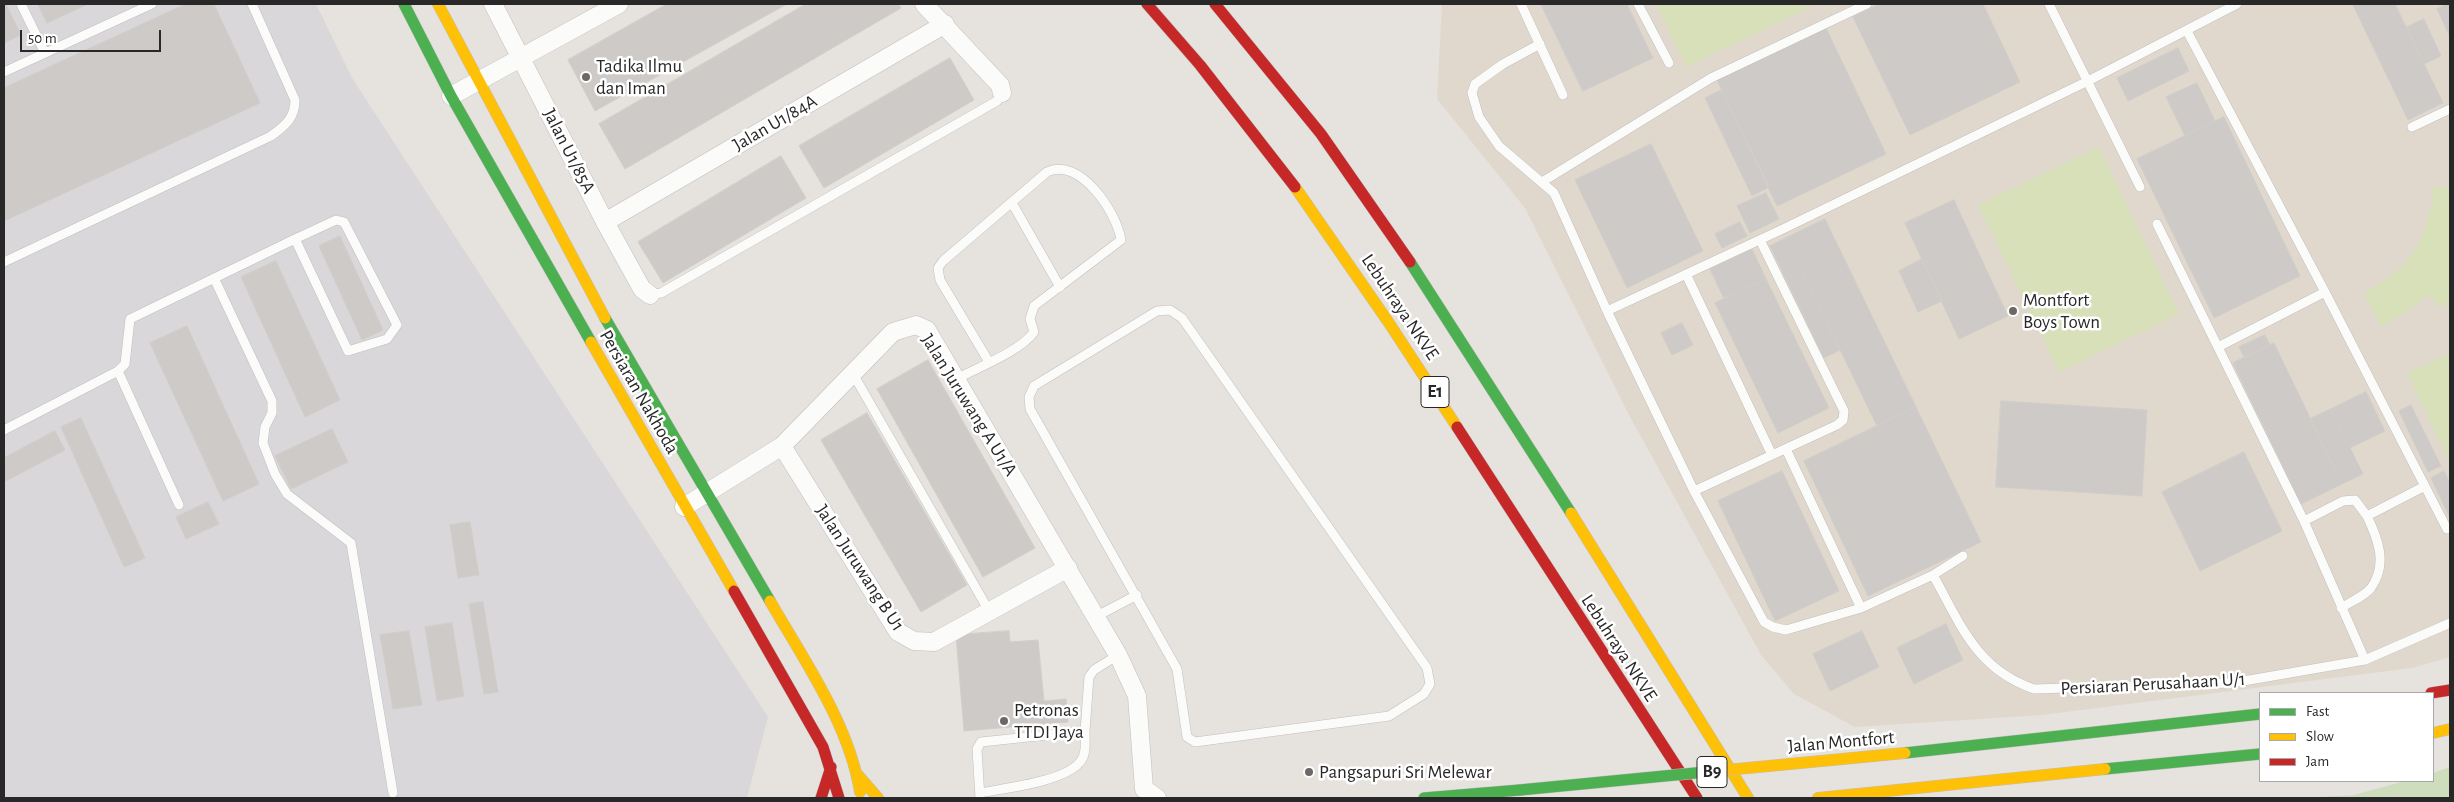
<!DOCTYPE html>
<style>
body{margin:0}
#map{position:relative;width:2454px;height:802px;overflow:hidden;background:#e6e2de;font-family:"Alegreya Sans",sans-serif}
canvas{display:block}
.frame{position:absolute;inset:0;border:5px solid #282828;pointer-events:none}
.legend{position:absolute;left:2259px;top:692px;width:175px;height:90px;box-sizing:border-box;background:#fff;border:1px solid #a9a9a9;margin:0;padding:6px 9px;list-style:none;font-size:15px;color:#282828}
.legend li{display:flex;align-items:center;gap:10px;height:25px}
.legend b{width:25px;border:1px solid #a9a9a9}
.scale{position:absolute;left:20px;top:30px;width:141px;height:22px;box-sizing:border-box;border:2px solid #282828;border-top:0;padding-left:6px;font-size:15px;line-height:18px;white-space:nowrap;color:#282828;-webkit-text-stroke:4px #fff;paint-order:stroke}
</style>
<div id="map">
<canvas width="2454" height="802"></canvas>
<div class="frame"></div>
<ul class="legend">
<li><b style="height:6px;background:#4caf50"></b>Fast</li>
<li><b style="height:6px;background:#ffc107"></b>Slow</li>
<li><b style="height:6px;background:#c62828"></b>Jam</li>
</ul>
<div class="scale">50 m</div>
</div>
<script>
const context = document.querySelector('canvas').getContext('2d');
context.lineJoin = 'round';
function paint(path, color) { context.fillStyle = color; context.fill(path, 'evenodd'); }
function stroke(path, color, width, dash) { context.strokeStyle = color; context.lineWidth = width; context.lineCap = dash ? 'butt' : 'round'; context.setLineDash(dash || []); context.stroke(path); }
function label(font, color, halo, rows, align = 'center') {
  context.font = font + ' "Alegreya Sans",sans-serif'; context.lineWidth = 5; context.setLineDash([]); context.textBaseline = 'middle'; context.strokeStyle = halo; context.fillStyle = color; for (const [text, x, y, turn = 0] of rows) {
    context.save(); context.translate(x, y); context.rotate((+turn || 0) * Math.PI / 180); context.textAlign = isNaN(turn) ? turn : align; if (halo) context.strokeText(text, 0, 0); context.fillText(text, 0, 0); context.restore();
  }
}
const industrial = new Path2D(`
 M4 4H316L352 78 768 717 747 798H4Z`);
const education = new Path2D(`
 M1442 4H2450V657L2412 668 2042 715 1855 727 1794 694 1761 655 1628 413 1525 208 1437 99Z`);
const green = new Path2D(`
 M2450 767V798H2301L2354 795 2405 781H2433V773Z`);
const pitch = new Path2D(`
 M1656 4H1817L1686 67Z
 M2099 147 2179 314 2059 372 1978 205Z
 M2434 186 2450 188V299L2443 308 2427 295 2414 307 2381 327 2364 293C2412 267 2428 240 2434 186Z
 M2450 353V463L2407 373Z`);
const building = new Path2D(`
 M4 4H6L21 35 4 43Z
 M38 4H88L47 23Z
 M186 4H214L260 103 4 221V88Z
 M667 4H787L595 111 568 60Z
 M806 4H898L901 8 625 169 599 124Z
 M1541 4H1627L1653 58 1583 91Z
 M1880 4H1983L2020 82 1910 135 1853 17Z
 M2357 4H2395L2443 103 2408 120 2353 5Z
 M2447 4H2450V37L2437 9Z
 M2424 19 2441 56 2424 64 2407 27Z
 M1826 28 1886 154 1777 206 1717 80Z
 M2178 48 2189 71 2128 101 2117 78Z
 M950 58 974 100 824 188 799 146Z
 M2197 83 2215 121 2185 136 2166 97Z
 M1722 90 1769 187 1752 196 1705 98Z
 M2224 117 2300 276 2214 318 2137 159Z
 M1651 144 1703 251 1627 288 1575 180Z
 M781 156 806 198 663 283 638 242Z
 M1766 193 1779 219 1750 233 1737 206Z
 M1954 200 2008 316 1959 339 1905 223Z
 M1825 219 1916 407 1877 426 1786 238Z
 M1740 222 1747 236 1722 248 1715 234Z
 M340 236 383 330 362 340 319 246Z
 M1786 238 1840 350 1824 358 1770 246Z
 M1752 249 1766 279 1724 299 1710 269Z
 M1922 259 1942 301 1918 312 1899 271Z
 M276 261 340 400 305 417 241 277Z
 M1766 279 1829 408 1778 433 1715 303Z
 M1682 323 1693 345 1672 355 1661 333Z
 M187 326 259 484 223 501 150 343Z
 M2265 335 2270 345 2244 357 2239 347Z
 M2274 343 2342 484 2301 504 2233 363Z
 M928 360 1035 548 983 577 877 389Z
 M2366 392 2385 431 2350 448 2331 409Z
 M2001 401 2147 410 2142 496 1996 487Z
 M2411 405 2441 466 2428 472 2399 411Z
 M1916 407 1981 542 1868 596 1804 461Z
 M2331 409 2363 474 2342 484 2310 419Z
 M867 413 967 585 921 612 821 440Z
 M81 418 145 558 124 567 61 427Z
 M332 429 348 462 291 489 275 456Z
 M55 431 65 450 4 482V458Z
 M2244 452 2282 531 2200 571 2162 492Z
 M1782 471 1839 591 1775 621 1718 501Z
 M2444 471 2450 483V518L2431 478Z
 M208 502 219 524 186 539 176 517Z
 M470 522 479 575 458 578 450 525Z
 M483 602 498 692 484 694 469 604Z
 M452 623 464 696 437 701 425 627Z
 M1946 624 1963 660 1914 684 1897 648Z
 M409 631 422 705 393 709 380 635Z
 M1009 631 1010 642 1038 640 1044 701 1066 699 1068 722 964 731 956 635Z
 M1862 631 1879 667 1830 691 1813 654Z`);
const lane = new Path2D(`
 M21 4 45 53
 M1521 4 1563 95
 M1638 4 1669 63
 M2049 4 2140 187
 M2187 31 2325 292 2447 529
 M1540 44 1503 64 1475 84 1472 93 1479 117 1499 146 1554 193 1607 311 1694 491 1764 622 1773 627 1786 630 1861 608 1933 575 1963 556
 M4 72 152 4
 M2412 127 2450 109
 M1542 182 1711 78 1867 4
 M1012 203 1060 287
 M336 220 344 222 397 325 387 339 348 351 295 239Z
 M2157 224 2304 521 2365 660
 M4 262 271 136C285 126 295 118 295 100L252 4
 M1686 274 1772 455
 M214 278 272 401V413L265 427 263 443 275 474 287 494 351 543 393 793
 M650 295 661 293 997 101 1002 93
 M1170 310 1182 318 1427 668 1430 684 1424 694 1389 716 1195 742 1187 737 1177 669 1030 409 1029 397 1034 386 1157 311Z
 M1607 311 1783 229 2088 81 2237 4
 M2218 347 2325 292
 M118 371 179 505
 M852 372 989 611
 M956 379C979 367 1019 352 1034 332L1030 319 1034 306 1121 240C1117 212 1079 156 1047 172L943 261 938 268 940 280 989 362
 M4 430 118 371 125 364 130 319 295 239
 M1786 449 1861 608
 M1694 491 1837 425 1843 420 1844 411 1760 240
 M2304 521 2343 501 2355 500 2367 516
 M1933 575C1961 625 1976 669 2034 689L2232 683 2365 660 2450 623
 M2341 608C2350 602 2365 596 2371 588 2388 564 2378 539 2367 516L2425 486
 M1097 616 1137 595
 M980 793C1005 788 1064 782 1080 762 1087 754 1085 741 1085 731
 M980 798 977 749 981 742 1085 731 1089 677 1094 670 1118 655`);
const street = new Path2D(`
 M493 4 605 222 642 289 650 295
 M924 4 1000 85 1002 93
 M451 96 619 4
 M605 222 945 24
 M782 446 898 632 914 641 934 642 1068 568
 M684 507 782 446 893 332 916 325 927 330 1118 655 1137 696 1144 789
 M1144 789 1157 798`);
const fast = new Path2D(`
 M404 4 451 96 591 342
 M1410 262 1571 513
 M605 318 770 601
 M1905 753 2260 714
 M2105 769 2260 754
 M1424 798 1520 790`);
const slow = new Path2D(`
 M438 4 605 318
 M1295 187 1389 323 1457 427
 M591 342 734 591
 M1571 513 1748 798
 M770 601C804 660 849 724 860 792
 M2433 733 2450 729
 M857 774 878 798
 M1818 798 2105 769`);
const jam = new Path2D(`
 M1147 4 1200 65 1295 187
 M1215 4 1321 134 1410 262
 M1457 427 1697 798
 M734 591 823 747 839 798
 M2431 693 2450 690
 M821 798 831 767`);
const fastBridge = new Path2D(`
 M1520 790 1716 771`);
const slowBridge = new Path2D(`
 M1716 771 1905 753`);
const markers = [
 [586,77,5,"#6a6968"],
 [2013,311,5,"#6a6968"],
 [1004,721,5,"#6a6968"],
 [1309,772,5,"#6a6968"]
];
const shields = [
 [1435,392,28],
 [1712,772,30]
];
const shieldNames = [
 ["E1",1435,392],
 ["B9",1712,772]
];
const poiNames = [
 ["Tadika Ilmu",596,66],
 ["dan Iman",596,88],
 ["Montfort",2023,300],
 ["Boys Town",2023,322],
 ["Petronas",1014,710],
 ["TTDI Jaya",1014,732],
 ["Pangsapuri Sri Melewar",1319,772]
];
const streetNames = [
 ["Jalan U1/84A",775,123,-30],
 ["Jalan U1/85A",569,151,63],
 ["Lebuhraya NKVE",1400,307,56],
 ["Persiaran Nakhoda",639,392,60],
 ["Jalan Juruwang A U1/A",969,405,58],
 ["Jalan Juruwang B U1",860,568,57],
 ["Lebuhraya NKVE",1619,648,57],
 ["Persiaran Perusahaan U/1",2153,684,-3],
 ["Jalan Montfort",1841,742,-5]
];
paint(industrial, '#d9d7d9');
paint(education, '#e0d8cd');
paint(green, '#ceddbb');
paint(pitch, '#d7e0b9');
paint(building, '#cdcac8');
stroke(building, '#d1ceca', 1);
stroke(lane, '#c0bfbf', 10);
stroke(street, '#c0bfbf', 19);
stroke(fast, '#c0bfbf', 12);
stroke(slow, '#c0bfbf', 12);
stroke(jam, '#c0bfbf', 12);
stroke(lane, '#fbfbfa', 9);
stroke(street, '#fbfbfa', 18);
stroke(fast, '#4caf50', 11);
stroke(slow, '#ffc107', 11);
stroke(jam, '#c62828', 11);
stroke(fastBridge, '#bfbdbc', 12, []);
stroke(slowBridge, '#bfbdbc', 12, []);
stroke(fastBridge, '#4caf50', 11);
stroke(slowBridge, '#ffc107', 11);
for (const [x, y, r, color] of markers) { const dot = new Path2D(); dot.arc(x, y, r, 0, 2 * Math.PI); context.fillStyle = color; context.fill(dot); stroke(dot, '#fff', 2); }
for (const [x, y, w] of shields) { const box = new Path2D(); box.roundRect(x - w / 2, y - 15.5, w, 31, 4); context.fillStyle = '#fff'; context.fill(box); stroke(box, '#282828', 1); }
label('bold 18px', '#282828', null, shieldNames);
label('19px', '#282828', '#fff', poiNames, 'left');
label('19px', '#282828', '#fff', streetNames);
</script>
